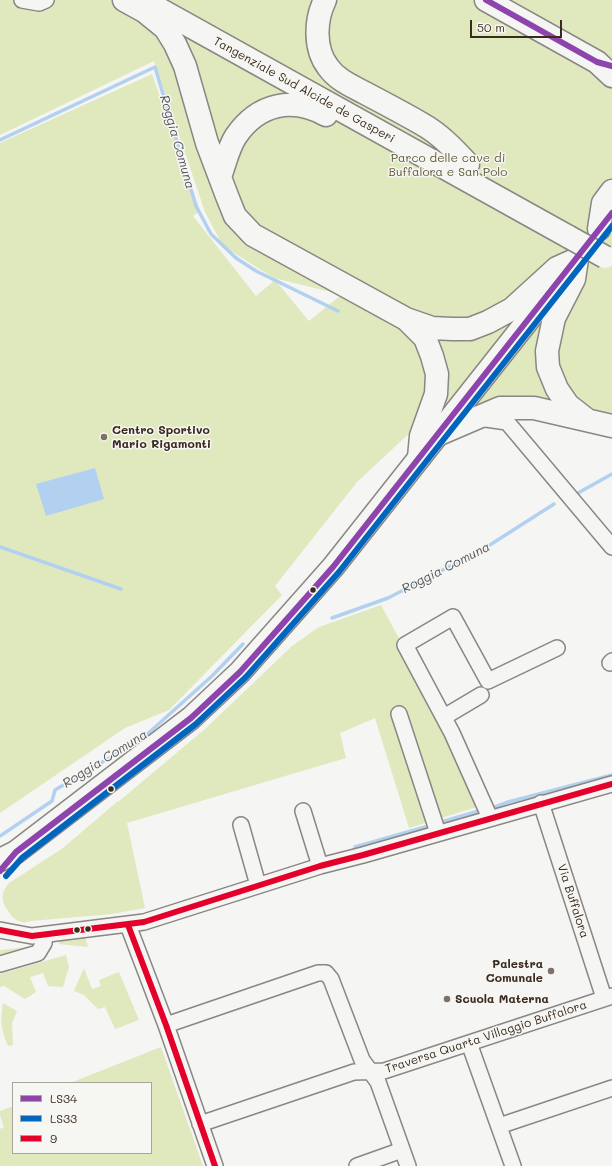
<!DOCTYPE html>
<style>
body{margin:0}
#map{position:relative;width:612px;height:1166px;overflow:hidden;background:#f5f5f3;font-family:Mali,sans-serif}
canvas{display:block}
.legend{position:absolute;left:12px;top:1082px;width:140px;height:72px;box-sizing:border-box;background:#f6f6f2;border:1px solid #aba49d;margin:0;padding:5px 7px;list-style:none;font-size:12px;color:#3b2a1e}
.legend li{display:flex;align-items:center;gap:8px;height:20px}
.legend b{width:20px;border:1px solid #aba49d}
.scale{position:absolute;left:470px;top:20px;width:92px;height:18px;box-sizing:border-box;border:2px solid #3b2a1e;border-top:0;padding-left:5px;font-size:12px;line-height:14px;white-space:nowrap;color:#3b2a1e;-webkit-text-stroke:3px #f6f6f2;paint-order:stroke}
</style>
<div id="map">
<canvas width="612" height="1166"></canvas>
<ul class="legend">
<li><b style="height:5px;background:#8e44ad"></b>LS34</li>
<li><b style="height:5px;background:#0065bd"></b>LS33</li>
<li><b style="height:5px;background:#e4002b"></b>9</li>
</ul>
<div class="scale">50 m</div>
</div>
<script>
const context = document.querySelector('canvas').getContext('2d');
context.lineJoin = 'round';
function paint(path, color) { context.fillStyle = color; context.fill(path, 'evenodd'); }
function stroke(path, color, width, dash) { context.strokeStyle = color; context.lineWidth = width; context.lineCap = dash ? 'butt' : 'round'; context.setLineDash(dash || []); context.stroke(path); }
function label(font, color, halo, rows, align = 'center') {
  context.font = font + ' Mali,sans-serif'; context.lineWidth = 3; context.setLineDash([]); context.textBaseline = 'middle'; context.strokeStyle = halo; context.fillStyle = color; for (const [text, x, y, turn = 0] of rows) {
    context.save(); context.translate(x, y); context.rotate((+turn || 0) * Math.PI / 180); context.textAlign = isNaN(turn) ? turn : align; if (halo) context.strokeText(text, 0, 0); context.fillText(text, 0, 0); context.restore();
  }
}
const green = new Path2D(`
 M0 0H612V436L528 417 515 421 431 429 438 349 339 294 274 278 223 246 205 212 154 61 0 135Z
 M152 74 200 211 193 216 256 296 275 280 309 321 340 296 411 334 426 352 431 384 416 427 357 482 275 586 282 595 169 710 125 728 0 813V143Z
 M381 605 451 734 480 806 409 828 375 718 340 733 346 758 127 823 145 908 112 914 31 921C28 922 24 923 22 922 16 921 12 917 9 912 1 902 0 893 9 883L63 848 118 801V802L205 729 292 646 319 627Z
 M85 936 88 947 59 944V939Z
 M30 947 0 957V950Z
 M66 955 69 967 63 987 48 986 43 973 30 977 36 992 25 999 4 986 0 987V974Z
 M84 968 92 989 101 986 99 980 119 972 139 1020 115 1029 105 1007 98 1009 84 995 74 991Z
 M3 1003 17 1011 12 1023 13 1045 8 1046C1 1030 0 1020 3 1003Z
 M161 1047 203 1166H0V1129L4 1127 0 1115V1111L13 1106V1153H151V1083H70Z`);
const water = new Path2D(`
 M95 468 104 499 46 516 36 484Z`);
const stream = new Path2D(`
 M0 140 155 67 196 206 211 234 236 258 256 271 338 311
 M578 493 612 474
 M0 547 121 589
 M332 618 388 598 482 550 554 504
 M490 809 508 802 612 775
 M438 823 482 810
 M0 836 52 801 55 790 143 738 212 676 243 644
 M355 847 432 825`);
const street = new Path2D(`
 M22 0 39 3 46 0
 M479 418 507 422 612 547
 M610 663 612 661
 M399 714 438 833
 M444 717 481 695
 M541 803 604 998
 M303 811 320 866
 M490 818 452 733 405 645 453 617 488 681 557 648
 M241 825 258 885
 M128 925 166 1025 215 1166
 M0 930 32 936 144 922 320 866 363 855 612 784
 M0 964 38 953 44 943 45 935
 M166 1025 318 973H326L331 979 362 1060 378 1082 408 1166
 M469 1043 513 1166
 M200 1124 354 1072 384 1071 612 996
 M499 1126 612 1088
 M357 1166 402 1150`);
const primary = new Path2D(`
 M0 860 16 852 191 718 240 672 333 567 578 257`);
const highway = new Path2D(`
 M124 0 144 11 165 28 175 44 185 66 207 143 227 196 235 216 253 235 406 319 432 328 452 329H470L488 322 512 309 557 268 577 259
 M325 0C315 20 314 49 328 67 337 80 352 86 365 93 384 103 403 113 422 124 440 134 454 149 468 164
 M486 0 597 62 612 76
 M152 5 569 237
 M220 177C225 164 228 148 236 136 258 104 292 96 326 115
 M599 229 603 203 612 191
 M577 259 574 279 554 318 547 351 548 367 557 389 568 405 586 419
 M407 320 425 338 432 356 437 374 436 394 421 436 419 458
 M437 435 500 408H534L612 426`);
const highwayBridge = new Path2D(`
 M569 237 605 257`);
const bus1 = new Path2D(`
 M486 0 597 62 612 66
 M0 871 16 852 191 718 240 672 333 567 612 213`);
const bus2 = new Path2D(`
 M6 876 22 858 196 724 246 677 339 572 612 226`);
const bus3 = new Path2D(`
 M128 925 166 1025 215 1166
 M0 930 32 936 144 922 320 866 363 855 612 784`);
const markers = [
 [104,437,4,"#7c7169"],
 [313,590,3.5,"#3b2a1e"],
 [111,789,3.5,"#3b2a1e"],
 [88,929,3.5,"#3b2a1e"],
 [77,930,3.5,"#3b2a1e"],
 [551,971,4,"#7c7169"],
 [447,999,4,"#7c7169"]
];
const streetNames = [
 ["Tangenziale Sud Alcide de Gasperi",304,90,29],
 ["Via Buffalora",573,901,72],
 ["Traversa Quarta Villaggio Buffalora",486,1037,-18]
];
const parkNames = [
 ["Parco delle cave di",448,158],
 ["Buffalora e San Polo",448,172]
];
const poiNames = [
 ["Centro Sportivo",112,430],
 ["Mario Rigamonti",112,444],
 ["Palestra",543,964,"right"],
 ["Comunale",543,978,"right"],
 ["Scuola Materna",455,999]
];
const waterNames = [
 ["Roggia Comuna",177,142,74],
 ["Roggia Comuna",446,568,-27],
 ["Roggia Comuna",105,759,-32]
];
paint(green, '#e0e8be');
paint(water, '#b2d1f0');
stroke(stream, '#b2d1f0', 3.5);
stroke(street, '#8a8683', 18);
stroke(primary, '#8a8683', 25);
stroke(highway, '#8a8683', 25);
stroke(street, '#f5f5f3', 15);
stroke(primary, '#f5f5f3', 22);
stroke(highway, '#f5f5f3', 22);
stroke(highwayBridge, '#8a8683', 25, []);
stroke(highwayBridge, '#f5f5f3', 22);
stroke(bus1, '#8e44ad', 6);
stroke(bus2, '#0065bd', 6);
stroke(bus3, '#e4002b', 6);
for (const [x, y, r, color] of markers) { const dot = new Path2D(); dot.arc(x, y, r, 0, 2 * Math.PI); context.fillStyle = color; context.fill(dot); stroke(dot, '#f6f6f2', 1.5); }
label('12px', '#3b2a1e', '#f6f6f2', streetNames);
label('12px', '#60573b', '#f6f6f2', parkNames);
label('bold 12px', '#3b2a1e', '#f6f6f2', poiNames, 'left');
label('italic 13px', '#56585d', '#f6f6f2', waterNames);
</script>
